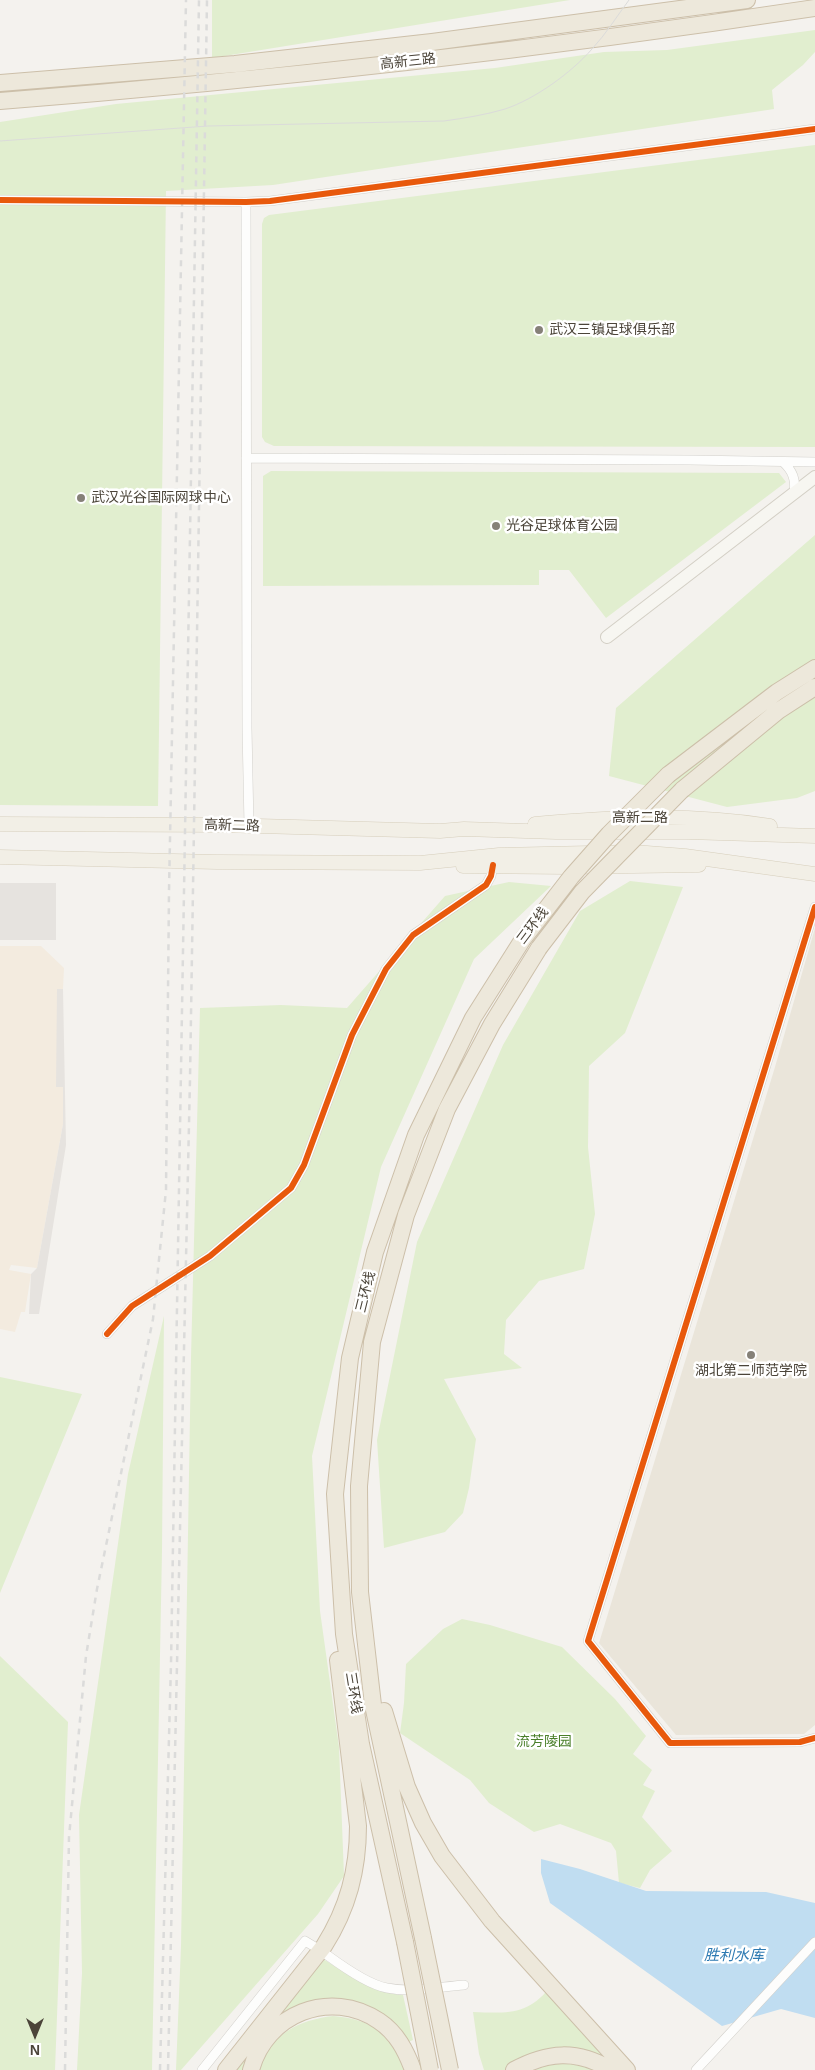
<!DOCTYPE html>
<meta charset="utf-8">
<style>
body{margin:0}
#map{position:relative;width:815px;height:2070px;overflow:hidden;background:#f4f2ee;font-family:Arial,sans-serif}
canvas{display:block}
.north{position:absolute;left:10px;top:2010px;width:50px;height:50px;-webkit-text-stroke:4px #fff;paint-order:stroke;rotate:180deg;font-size:14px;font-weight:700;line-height:20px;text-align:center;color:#4b4439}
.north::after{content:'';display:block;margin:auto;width:18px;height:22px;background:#4b4439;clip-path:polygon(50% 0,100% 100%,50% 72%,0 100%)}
</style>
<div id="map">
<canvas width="815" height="2070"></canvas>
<div class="north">N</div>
</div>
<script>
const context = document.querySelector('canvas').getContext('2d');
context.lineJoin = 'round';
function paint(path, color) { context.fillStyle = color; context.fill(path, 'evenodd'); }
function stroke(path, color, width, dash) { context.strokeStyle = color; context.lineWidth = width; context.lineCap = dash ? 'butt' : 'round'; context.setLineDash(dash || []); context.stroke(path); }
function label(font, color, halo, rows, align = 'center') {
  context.font = font + ' Arial,"Noto Sans SC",sans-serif'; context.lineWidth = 5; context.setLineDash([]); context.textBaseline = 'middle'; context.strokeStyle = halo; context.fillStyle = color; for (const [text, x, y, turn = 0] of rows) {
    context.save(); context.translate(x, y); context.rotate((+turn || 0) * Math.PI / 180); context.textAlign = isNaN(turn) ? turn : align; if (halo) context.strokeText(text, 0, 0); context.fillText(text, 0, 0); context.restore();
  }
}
const commercial = new Path2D(`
 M0 946H41L64 968 63 989H57V1087H63V1124L37 1268 11 1265 9 1270 31 1274 25 1312H21L15 1332 0 1329Z`);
const education = new Path2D(`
 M815 928V1725L804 1734 676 1735 599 1643 775 1067Z`);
const green = new Path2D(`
 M212 0H570L212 58Z
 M815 30V52L803 65 772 90 774 109 273 185 166 191 158 806 0 805V122L116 104 495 68 604 52 667 50Z
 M815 145V447L274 446 265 442 262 437V224L264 218 269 215Z
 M271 471 779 473 786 482 606 618 569 570H539V585L263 586V476Z
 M815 535V791L797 798 727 807 609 776 616 708Z
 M630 881 683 887 625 1033 589 1066 588 1147 595 1214 584 1269 539 1281 506 1320 504 1354 522 1368 444 1379 476 1439 469 1488 463 1513 445 1532 384 1548 377 1440 417 1242 503 1045 580 911Z
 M509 882 551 886 474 959 381 1167 312 1456 320 1611 339 1747 344 1876 318 1914 181 2070H176L181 1946 191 1357 200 1008 281 1005 347 1008 445 896Z
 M164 1316 162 1551 152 2070H77L82 1973 79 1815 128 1474Z
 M0 1377 82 1394 0 1593Z
 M462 1619 490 1625 562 1647 615 1699 646 1736 633 1754 652 1770 643 1785 655 1791 642 1817 672 1851 650 1870 640 1888 619 1883 616 1851 611 1843 560 1824 534 1832 489 1803 470 1780 400 1733 404 1703 406 1664 443 1629Z
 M0 1656 68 1722 55 2070H0Z
 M323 1959C348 1974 374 1993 403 1995L413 2040 406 2043 339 2000 317 1999 302 2005 244 2070H230Z
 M549 1988 623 2070 588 2053 506 2070H484L479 2054 473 2012C504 2013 528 2016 549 1988Z
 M333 2016C372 2019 391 2034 406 2070H259C270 2034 299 2020 333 2016Z
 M553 2062 582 2065 595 2070H528Z`);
const parking = new Path2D(`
 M0 883H56V940H0Z
 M57 989H63L66 1145 39 1314H29L31 1274 37 1268 63 1124V1087H56Z`);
const water = new Path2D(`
 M541 1859 580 1869 646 1891 766 1892 815 1903V2018L781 2009 722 2026 550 1903 541 1873Z`);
const street = new Path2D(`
 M0 200 246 202 270 201 815 129
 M246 202 247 728 249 826
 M246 458 689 460 815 462
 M783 462C793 471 796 480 794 493
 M815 907 588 1641 670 1743 800 1742 815 1738
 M107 1334 132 1306 210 1256 291 1188 304 1165 352 1035 386 969 413 935 486 885 491 876 493 865
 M327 1955C342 1966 369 1985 387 1988 411 1993 439 1987 464 1985
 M202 2070 305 1941 315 1947
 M696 2070 815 1942`);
const secondary = new Path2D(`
 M607 637 815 477`);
const primary = new Path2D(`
 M0 824 222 825 440 831 464 829 556 832H687L815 836
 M535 824C613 817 692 813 770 826
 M0 857 217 862 420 863 499 855 634 852 685 856 815 874
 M463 866 566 867 699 865`);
const highway = new Path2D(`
 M0 83 235 64 432 42 747 0
 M0 101C273 80 544 49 815 8
 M668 775 777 692 815 668
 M682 790 778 711 815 687
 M384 1711 407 1787 423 1823 442 1856 492 1921 627 2070
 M423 1938 373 1705 360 1592 359 1486 372 1342 406 1215 447 1109 492 1024 539 948
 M405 1942 361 1744 344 1634 335 1494 350 1358 375 1252 416 1135 473 1018 523 939
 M226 2070 324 1946C348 1908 358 1870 358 1826L338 1660
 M251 2070C266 2014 330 1988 379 2021 397 2033 406 2051 413 2070
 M514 2070C547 2052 577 2049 611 2070`);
const tram = new Path2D(`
 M0 141 208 126 444 121C465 118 485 115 505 109 535 99 571 73 592 49 606 34 617 16 629 0`);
const rail = new Path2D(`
 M65 2070 69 1837 86 1656 97 1589 153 1319 166 1190 169 892 186 0
 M160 2070 171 1664 199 0
 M168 2070 190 1079 207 0`);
const highwayBridge = new Path2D(`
 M523 939 571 877 609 834 668 775
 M539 948 582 892 682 790
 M423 1938 450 2070
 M405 1942 430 2070`);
const cycleway = new Path2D(`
 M0 200 246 202 270 201 815 129
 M815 907 588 1641 670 1743 800 1742 815 1738
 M107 1334 132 1306 210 1256 291 1188 304 1165 352 1035 386 969 413 935 486 885 491 876 493 865`);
const markers = [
 [539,330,5,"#868178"],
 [81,498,5,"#868178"],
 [496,526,5,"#868178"],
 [751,1355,5,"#868178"]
];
const streetNames = [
 ["高新三路",408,62,-6],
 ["高新二路",640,818],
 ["高新二路",232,826,2],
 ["三环线",533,926,-53],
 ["三环线",366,1292,-76],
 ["三环线",353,1693,81]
];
const poiNames = [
 ["武汉三镇足球俱乐部",549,330],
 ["武汉光谷国际网球中心",91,498],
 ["光谷足球体育公园",506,526],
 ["湖北第二师范学院",751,1371,"center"]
];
const parkNames = [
 ["流芳陵园",544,1742]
];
const waterNames = [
 ["胜利水库",734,1956]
];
paint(commercial, '#f3ebdf');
paint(education, '#eae5da');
paint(green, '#e1eecf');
paint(parking, '#e6e3df');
paint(water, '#c0ddf1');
stroke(street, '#d2d0cb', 10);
stroke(secondary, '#d3cfc5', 14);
stroke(primary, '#d6cebb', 15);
stroke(highway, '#ccbfa9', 18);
stroke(street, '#fdfdfc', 9);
stroke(secondary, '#f7f6f1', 12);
stroke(primary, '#f2efe6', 14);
stroke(highway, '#ede8db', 16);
stroke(tram, '#dbdbda', 1);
stroke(rail, '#dbdbda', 2.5, [6, 6]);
stroke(highwayBridge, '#ccbfa9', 18, []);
stroke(highwayBridge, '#ede8db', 16);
stroke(cycleway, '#e8590c', 6);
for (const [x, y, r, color] of markers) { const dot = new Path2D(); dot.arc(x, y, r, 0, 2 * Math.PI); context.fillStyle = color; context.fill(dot); stroke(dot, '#fff', 2); }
label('14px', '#4b4439', '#fff', streetNames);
label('14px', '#4b4439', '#fff', poiNames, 'left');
label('14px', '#4a7f2a', '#fff', parkNames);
label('italic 15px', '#2e7ab2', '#fff', waterNames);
</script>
